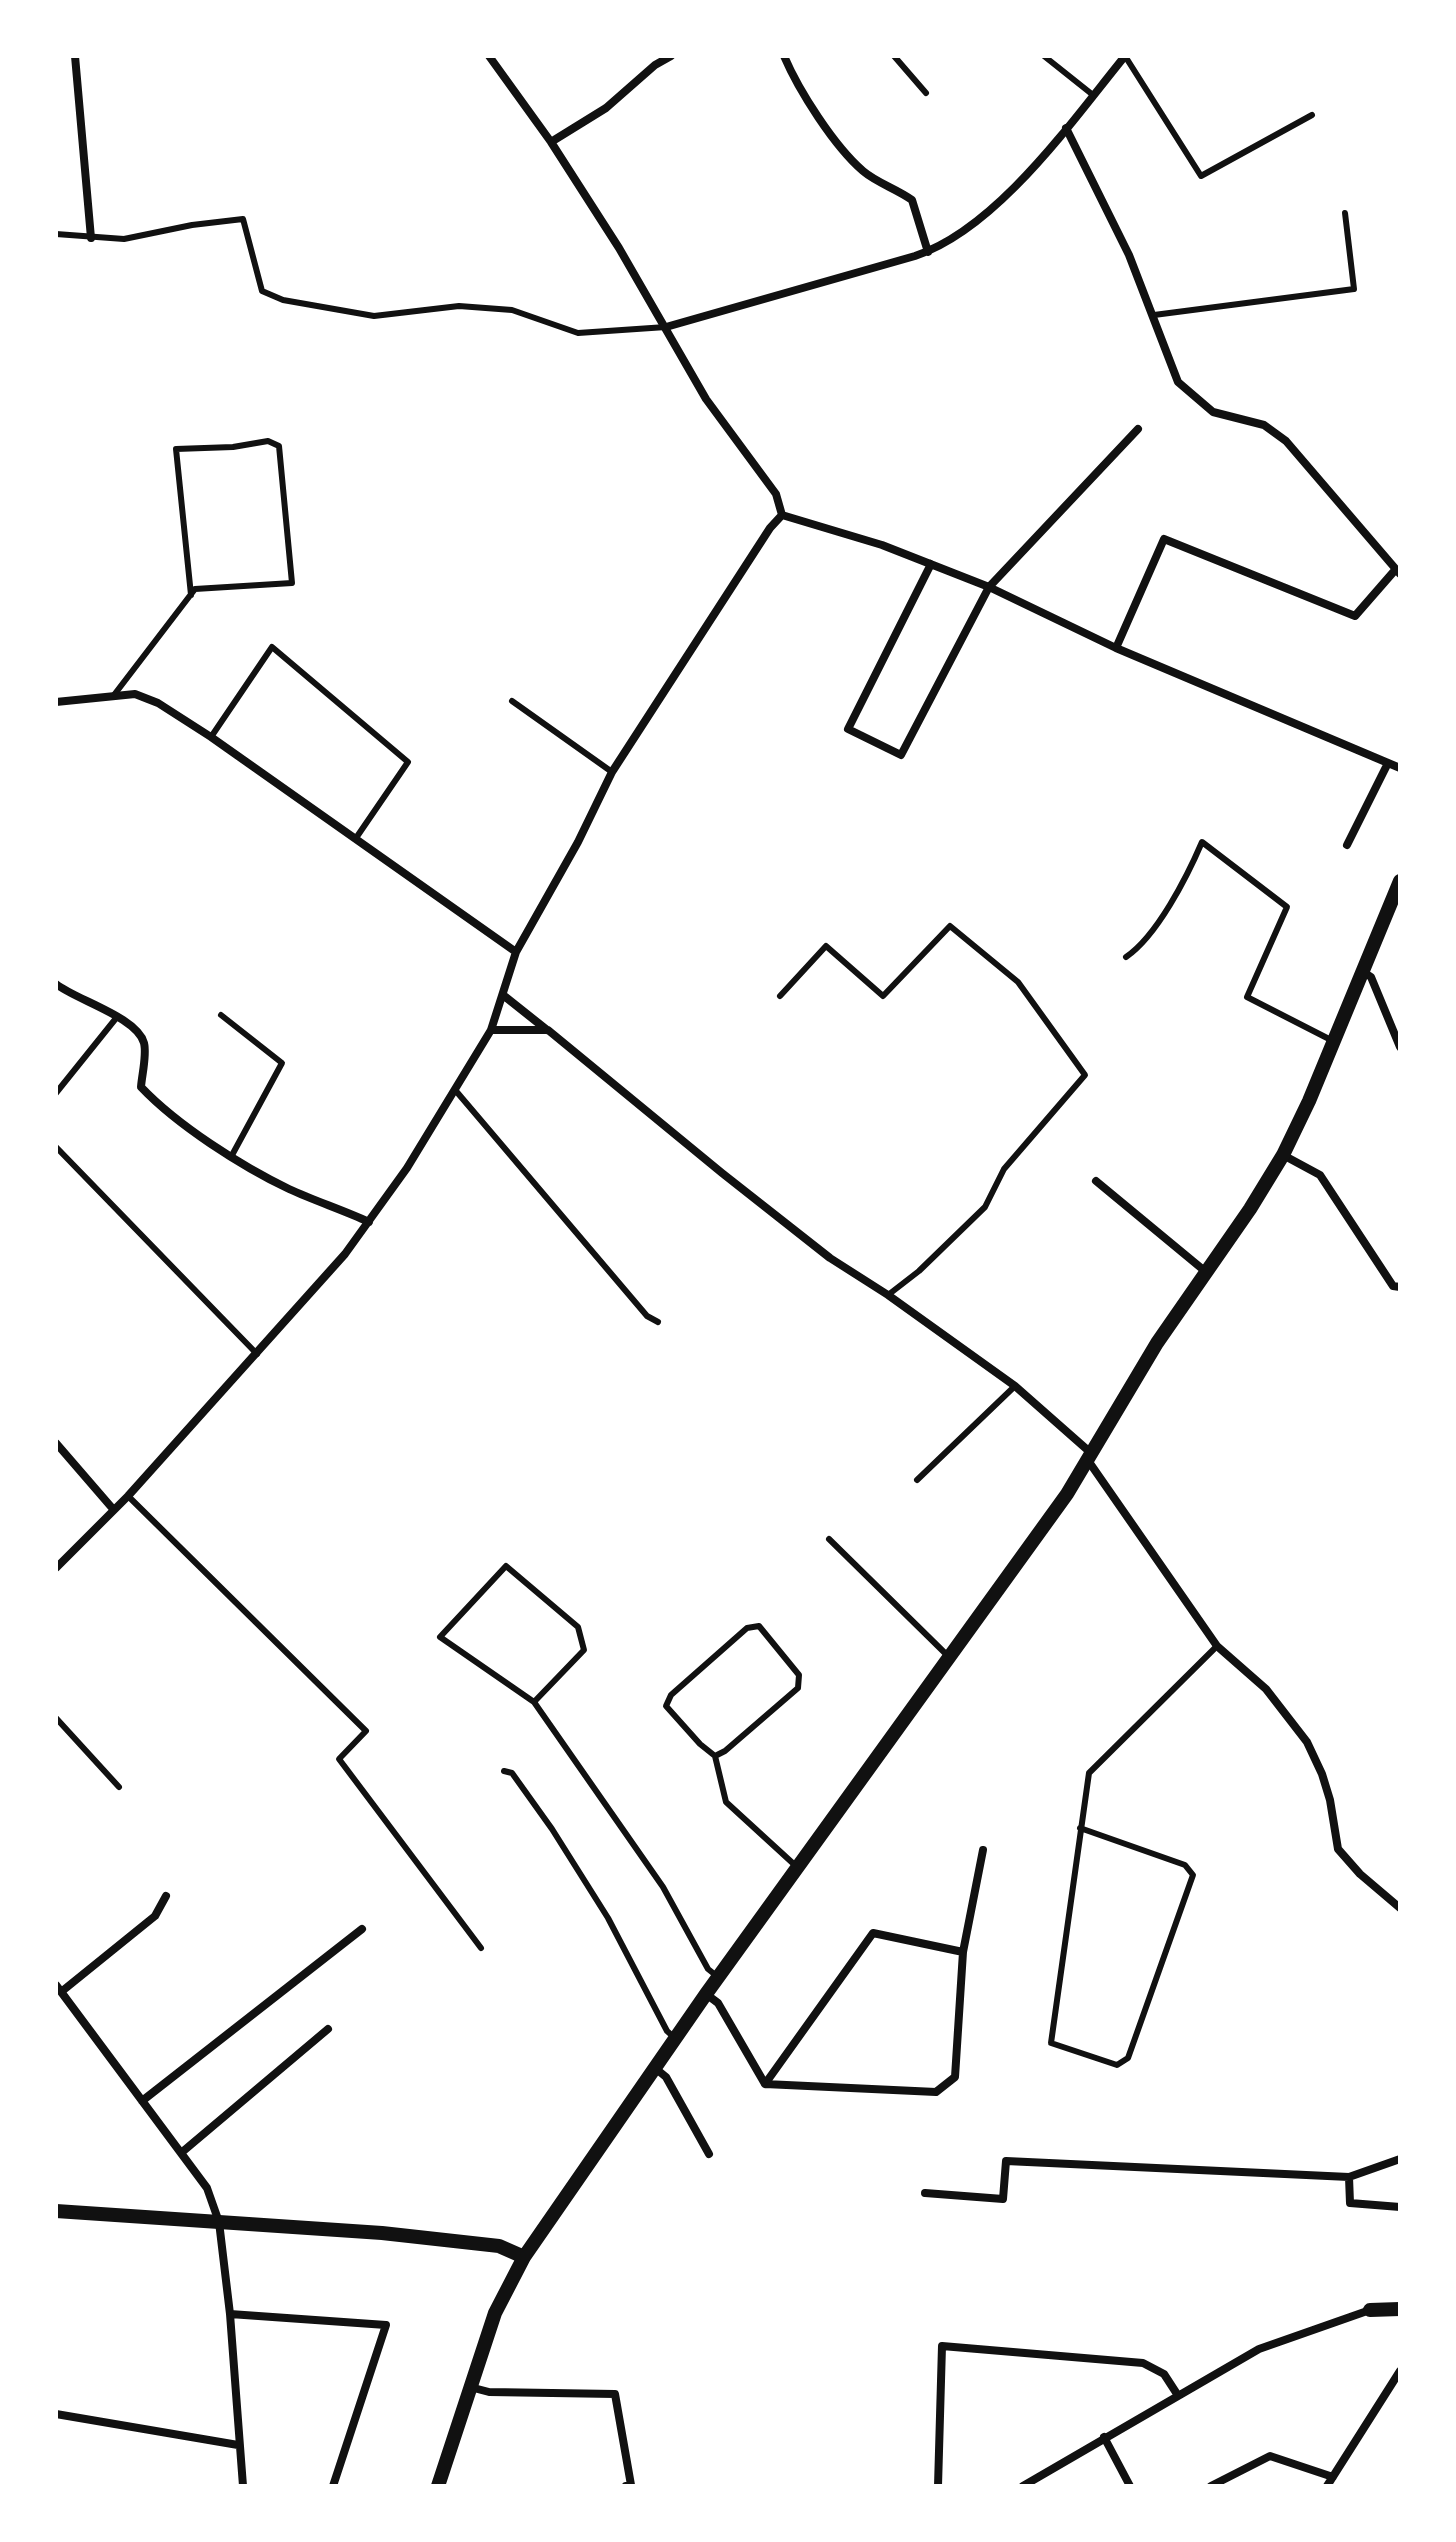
<!DOCTYPE html>
<style>
body{margin:0}
#map{position:relative;width:1456px;height:2542px;overflow:hidden;background:#fff;font-family:"Noto Serif",serif}
canvas{display:block}
.frame{position:absolute;inset:0;border:58px solid #fff;pointer-events:none}
</style>
<div id="map">
<canvas width="1456" height="2542"></canvas>
<div class="frame"></div>
</div>
<script>
const context = document.querySelector('canvas').getContext('2d');
context.lineJoin = 'round';
function stroke(path, color, width, dash) { context.strokeStyle = color; context.lineWidth = width; context.lineCap = dash ? 'butt' : 'round'; context.setLineDash(dash || []); context.stroke(path); }
const service = new Path2D(`
 M894 56 926 93
 M1044 56 1093 95
 M1125 56 1201 176 1312 115
 M56 234 124 239 192 225 243 219 262 291 283 300 374 316 459 306 512 310 578 333 666 327
 M1154 315 1354 289 1345 213
 M114 695 195 589 292 583 279 446 268 441 233 447 176 449 191 595
 M512 701 612 772
 M211 737 272 647 408 762 356 838
 M1126 957C1157 936 1187 877 1202 842L1287 907 1247 997 1333 1041
 M780 996 826 946 883 996 950 926 1018 982 1085 1075 1004 1169 985 1207 919 1271 888 1295
 M221 1015 282 1063 231 1157
 M456 1091 647 1316 658 1322
 M56 1093 117 1017
 M56 1147 257 1354
 M917 1480 1015 1386
 M128 1496 366 1731 339 1759 481 1948
 M829 1539 949 1657
 M534 1702 584 1650 578 1627 506 1566 440 1637 534 1702 663 1887 708 1969 718 1977
 M56 1718 119 1787
 M715 1756 725 1751 798 1688 799 1675 759 1626 747 1628 671 1695 666 1706 700 1744 715 1756 726 1802 797 1867
 M504 1771 512 1773 552 1829 608 1918 667 2031 676 2039
 M1080 1828 1185 1865 1193 1875 1128 2058 1117 2065 1051 2043 1089 1773 1217 1646`);
const minor = new Path2D(`
 M75 56 91 238
 M489 56 551 142 619 248 706 399 776 494 782 515
 M784 56C799 91 834 146 863 171 877 183 897 189 912 200L928 252
 M1066 128 1129 255 1178 382 1213 412 1264 425 1286 441 1400 574
 M551 142 606 108 655 65 671 56
 M666 327 915 256C997 229 1072 121 1125 56
 M931 564 848 729 901 755 989 587 1138 429
 M1116 648 1164 539 1355 616 1396 569
 M56 702 135 694 158 703 211 737 516 952
 M1347 845 1388 763
 M1362 971 1371 977 1400 1047
 M56 984C76 1000 137 1017 144 1043 147 1055 142 1074 141 1087 177 1125 241 1166 289 1189 315 1201 343 1210 369 1222
 M503 995 547 1030
 M491 1030H548L722 1173 830 1258 888 1295 1015 1386 1091 1453
 M1283 1155 1320 1175 1393 1286 1400 1287
 M1096 1181 1206 1272
 M56 1443 113 1509
 M1087 1459 1217 1646 1266 1689 1307 1742 1322 1774 1330 1800 1338 1849 1360 1874 1400 1908
 M56 1568 128 1496 345 1254 407 1168 491 1030 516 952 578 842 612 772 770 528 782 515 882 545 989 587 1116 648 1400 768
 M56 1985 207 2188 219 2222 230 2314
 M61 1992 155 1916 166 1896
 M706 1994 718 2003 765 2084 936 2092 955 2077 963 1952 983 1850
 M655 2068 666 2077 709 2154
 M765 2084 873 1933 963 1952
 M142 2101 362 1929
 M181 2153 328 2029
 M1349 2177 1350 2203 1400 2207
 M925 2193 1003 2199 1006 2161 1349 2177 1400 2159
 M470 2387 489 2392 615 2394 631 2485 626 2486
 M56 2414 238 2445
 M1104 2437 1130 2486
 M243 2486 230 2314 386 2325 333 2486
 M938 2486 942 2346 1143 2363 1164 2374 1177 2394
 M1023 2486 1259 2349 1370 2310
 M1211 2486 1270 2456 1333 2477
 M1327 2486 1400 2371`);
const tertiary = new Path2D(`
 M56 2211 382 2233 499 2246 524 2257
 M1370 2310 1400 2309
 M438 2486 495 2313 524 2257 706 1994 1067 1494 1157 1343 1250 1209 1283 1155 1309 1101 1400 881`);
stroke(service, '#111', 6);
stroke(minor, '#111', 8);
stroke(tertiary, '#111', 14);
</script>
